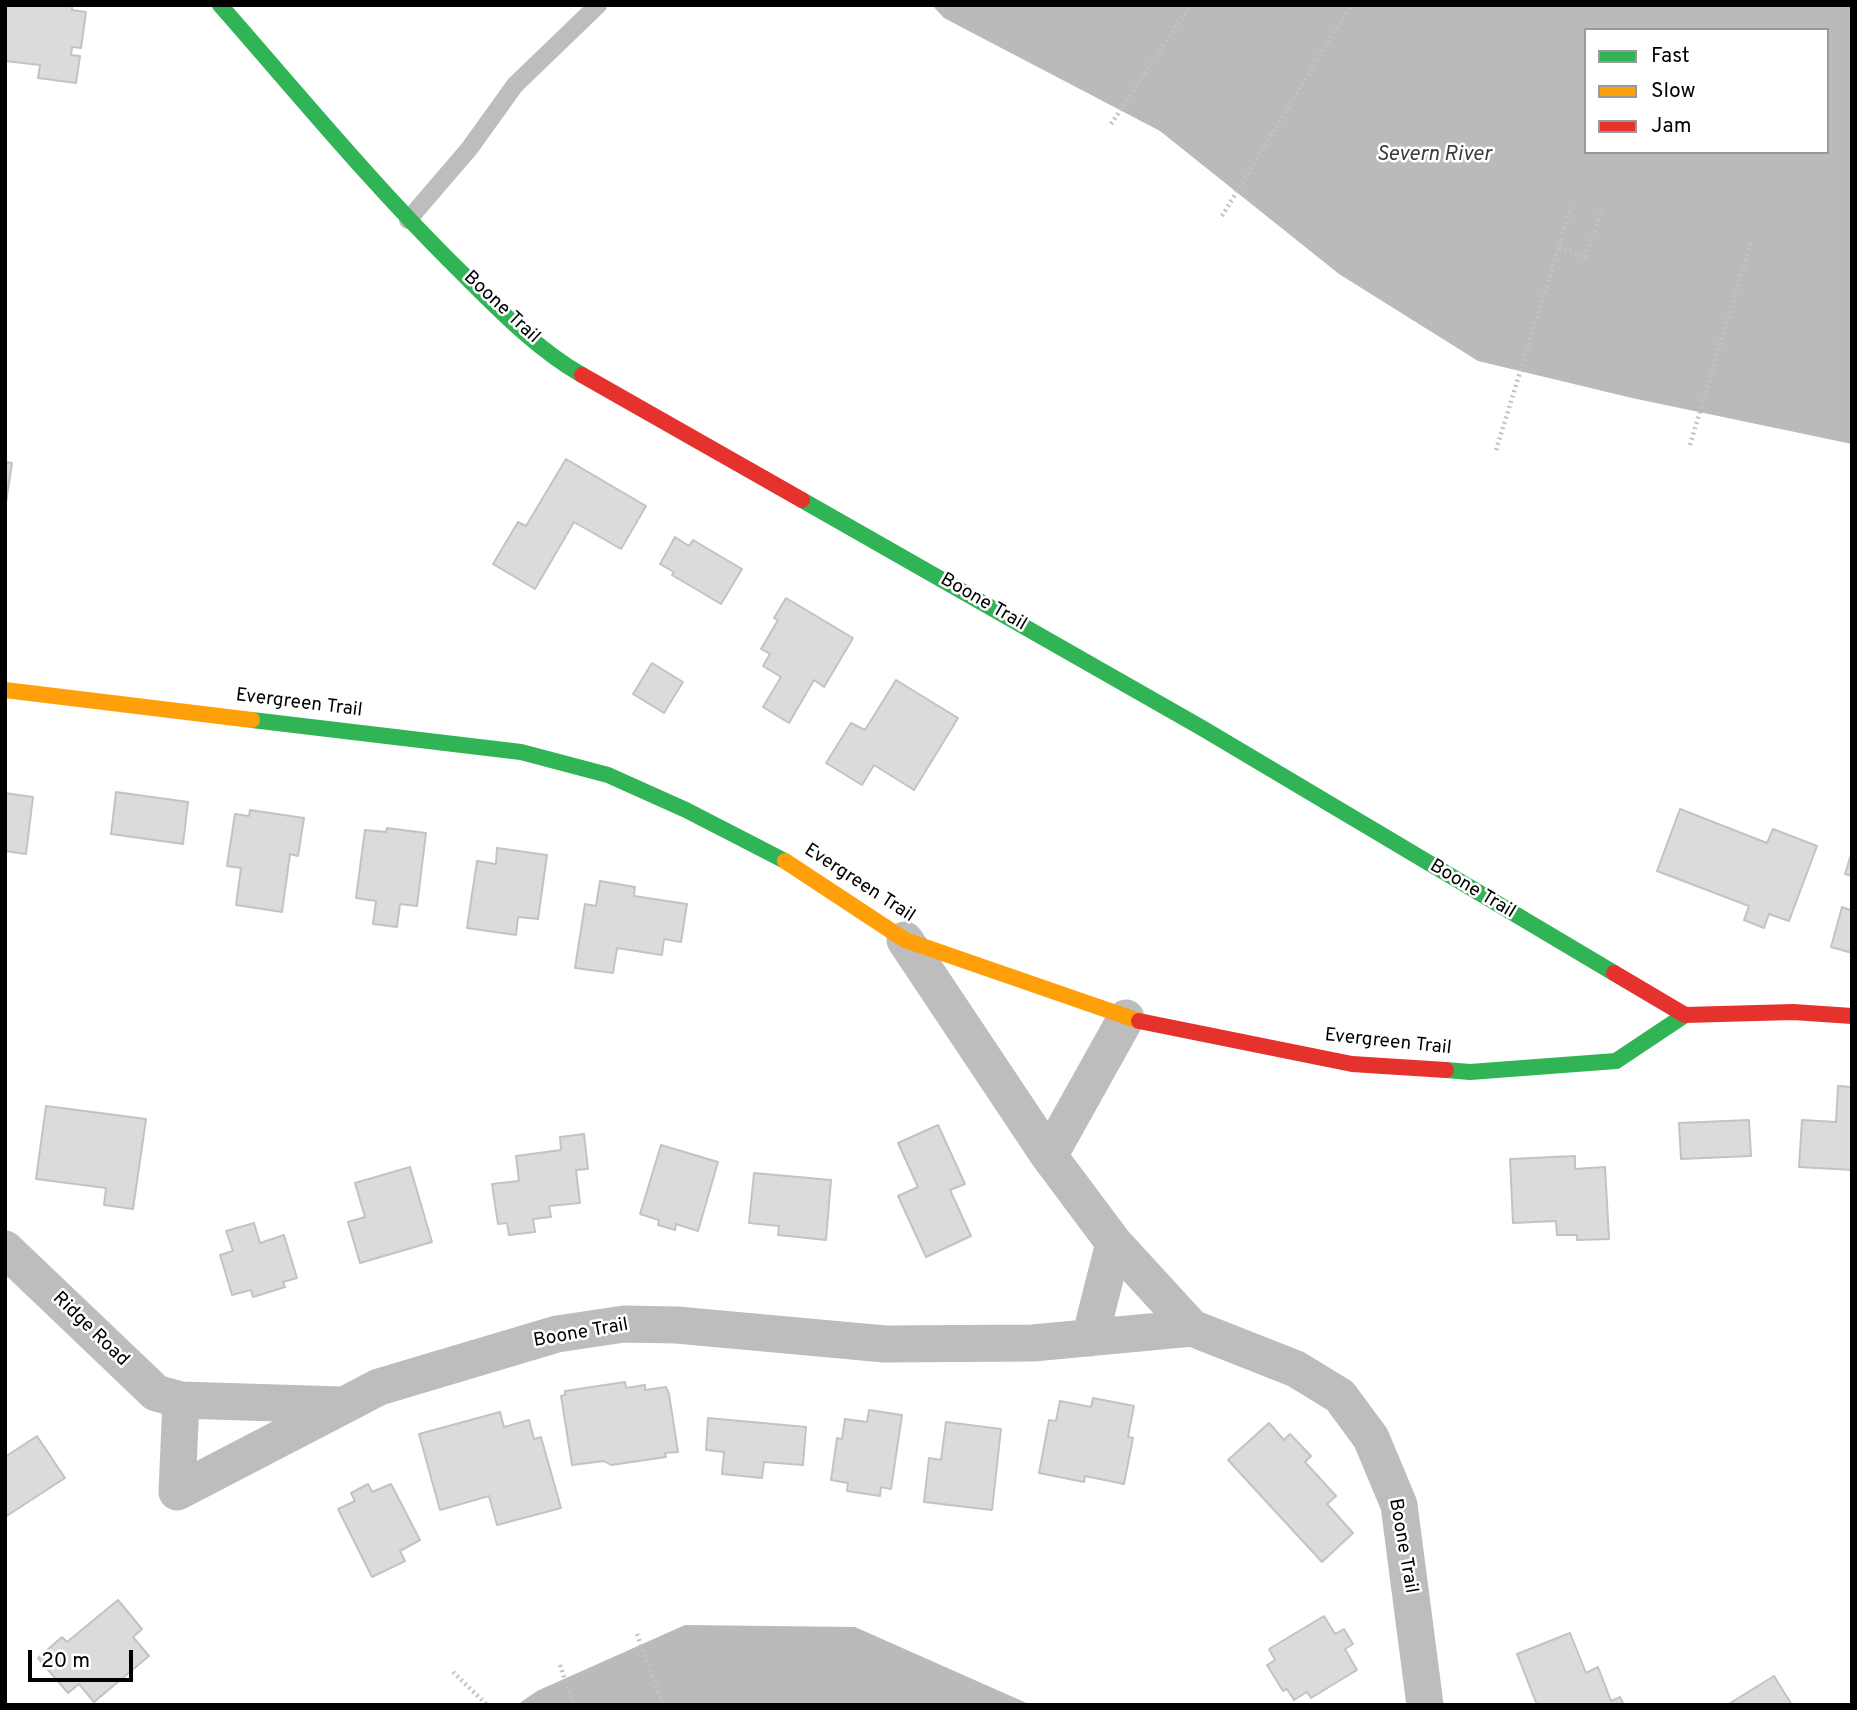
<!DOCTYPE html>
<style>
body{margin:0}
#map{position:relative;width:1857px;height:1710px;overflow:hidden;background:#fff;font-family:Overpass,sans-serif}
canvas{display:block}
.frame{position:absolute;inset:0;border:7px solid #000;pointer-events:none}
.legend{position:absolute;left:1584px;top:28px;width:245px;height:126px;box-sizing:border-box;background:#fff;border:2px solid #999;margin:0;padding:9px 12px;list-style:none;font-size:21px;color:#000}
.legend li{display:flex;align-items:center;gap:14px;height:35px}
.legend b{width:35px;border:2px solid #999}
.scale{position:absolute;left:28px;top:1650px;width:105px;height:32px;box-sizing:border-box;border:4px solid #000;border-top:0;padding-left:9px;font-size:21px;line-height:24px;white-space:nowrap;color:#000;-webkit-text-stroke:5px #fff;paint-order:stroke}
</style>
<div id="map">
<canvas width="1857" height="1710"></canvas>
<div class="frame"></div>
<ul class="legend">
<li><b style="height:9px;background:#30b455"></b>Fast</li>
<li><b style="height:9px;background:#ff9f0a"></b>Slow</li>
<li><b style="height:9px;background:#e5322d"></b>Jam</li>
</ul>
<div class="scale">20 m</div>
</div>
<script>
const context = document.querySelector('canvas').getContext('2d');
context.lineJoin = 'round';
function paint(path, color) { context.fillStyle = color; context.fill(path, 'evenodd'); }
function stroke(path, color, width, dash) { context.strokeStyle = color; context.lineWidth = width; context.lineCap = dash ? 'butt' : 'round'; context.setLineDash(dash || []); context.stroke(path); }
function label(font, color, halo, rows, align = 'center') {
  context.font = font + ' Overpass,sans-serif'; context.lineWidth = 5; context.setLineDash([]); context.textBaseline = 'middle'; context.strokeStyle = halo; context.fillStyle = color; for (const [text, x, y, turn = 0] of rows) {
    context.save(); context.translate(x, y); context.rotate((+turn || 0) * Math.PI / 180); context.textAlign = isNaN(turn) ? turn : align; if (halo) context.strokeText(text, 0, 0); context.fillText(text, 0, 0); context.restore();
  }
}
const water = new Path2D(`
 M932 5H1852V444L1632 398 1478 361 1339 274 1160 131 944 18ZM1586 30H1827V152H1586Z
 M685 1625 855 1627 1031 1705H517L537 1691Z`);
const building = new Path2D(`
 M5 5H72V10L86 12 81 48 72 47 71 55 80 56 76 83 38 78 40 65 5 61Z
 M566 459 646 506 621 549 574 522 535 589 493 564 518 522 526 526Z
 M5 462 12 463 5 509Z
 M675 537 689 546 693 540 742 569 721 604 672 575 674 572 660 564Z
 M786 598 853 638 824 687 814 680 789 723 763 707 781 677 763 666 770 654 761 649 778 620 774 618Z
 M652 663 683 682 664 713 633 694Z
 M896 680 958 718 914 790 874 765 862 785 826 763 851 723 865 730Z
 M116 792 188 802 183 844 111 834Z
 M5 793 33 797 26 854 5 851Z
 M1680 809 1767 843 1773 829 1817 846 1789 921 1769 914 1764 928 1744 920 1749 906 1657 871Z
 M250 810 304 818 298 856 290 854 282 912 236 905 241 868 227 866 235 814 249 816Z
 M387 828 426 833 417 906 400 904 397 927 373 924 376 901 356 898 365 830 386 832Z
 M497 848 547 855 538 919 518 917 516 935 467 928 477 861 496 864Z
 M1852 851V876L1845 874Z
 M600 881 635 887 634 896 687 904 681 942 664 939 662 955 617 948 613 973 575 968 585 904 596 906Z
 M1852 905V953L1831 947 1842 907 1850 910Z
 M1838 1086 1852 1087V1170L1799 1167 1802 1120 1836 1122Z
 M46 1106 146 1119 133 1209 104 1205 106 1188 36 1179Z
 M1749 1120 1751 1156 1681 1159 1679 1123Z
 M938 1125 965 1184 950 1190 971 1236 926 1257 898 1196 918 1187 898 1143Z
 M584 1134 588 1169 576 1170 580 1203 549 1206 551 1217 533 1219 535 1232 509 1235 507 1223 498 1224 492 1184 519 1181 516 1156 561 1150 560 1137Z
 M661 1145 718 1162 698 1231 676 1224 675 1230 658 1225 659 1220 640 1214Z
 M1575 1156V1169L1605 1167 1609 1239 1577 1240V1235H1557L1556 1221 1513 1223 1510 1159Z
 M410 1167 432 1242 360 1263 348 1222 365 1217 355 1183Z
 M754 1173 831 1180 826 1240 778 1235 779 1226 749 1223Z
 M254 1223 260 1243 284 1235 297 1278 283 1282 285 1287 253 1297 251 1290 232 1295 220 1255 233 1251 226 1231Z
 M625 1382 626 1388 645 1385V1390L666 1387 669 1394 678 1452 665 1453 666 1457 611 1465 604 1461 572 1465 561 1396 565 1395V1391Z
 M1093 1398 1134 1406 1128 1437 1133 1438 1124 1484 1085 1476 1084 1482 1039 1473 1049 1420 1056 1421 1060 1401 1091 1407Z
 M869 1410 902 1415 891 1489 881 1487 880 1496 847 1491 848 1483 831 1480 837 1438 842 1439 845 1419 867 1422Z
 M500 1412 504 1427 529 1420 534 1439 541 1437 561 1508 497 1525 489 1496 440 1510 419 1434Z
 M708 1418 806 1427 803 1465 764 1462 762 1478 722 1474 724 1452 706 1450Z
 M946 1422 1001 1429 992 1510 924 1502 929 1458 941 1460Z
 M1269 1423 1284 1440 1290 1434 1311 1456 1305 1462 1336 1496 1327 1504 1353 1533 1322 1562 1228 1460Z
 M37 1436 65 1478 5 1517V1457Z
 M368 1484 372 1492 391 1484 420 1540 400 1551 405 1561 372 1577 338 1509 355 1501 351 1493Z
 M118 1600 142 1629 133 1637 149 1656 94 1702 79 1684 68 1693 38 1658 62 1637 67 1642Z
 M1324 1616 1335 1634 1344 1629 1353 1644 1345 1649 1357 1670 1311 1698 1307 1692 1294 1700 1287 1689 1283 1691 1267 1665 1275 1660 1269 1649Z
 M1570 1633 1586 1673 1598 1667 1611 1701 1620 1697 1624 1705H1537L1517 1654Z
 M1774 1676 1792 1705H1727Z`);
const path = new Path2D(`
 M1111 124 1191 5
 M1222 216 1351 5
 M1559 248 1585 257 1602 209
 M1690 445 1751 241
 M1496 450 1571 207
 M637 1634 663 1705
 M560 1665 573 1705
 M453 1672 487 1705`);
const lane = new Path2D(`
 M408 220 469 149 515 85 598 5`);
const street = new Path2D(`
 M905 940 1049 1156 1114 1243 1192 1328 1296 1369 1340 1396 1371 1438 1399 1505 1425 1705
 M1049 1156 1126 1018
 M5 1249 156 1393 181 1400 341 1405
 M1090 1338 1114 1243
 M181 1400 177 1492 379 1387 557 1334 624 1324 677 1325 885 1344 1033 1343 1192 1328`);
const fast = new Path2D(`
 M220 5C300 96 377 190 464 275 499 310 538 350 582 375
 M802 500 1202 728 1614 973
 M252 720 521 752 608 775 686 810 785 861
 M1446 1070 1470 1072 1616 1061 1685 1015`);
const slow = new Path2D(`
 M5 690 252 720
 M785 861 905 940 1139 1021`);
const jam = new Path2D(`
 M582 375 802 500
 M1614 973 1685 1015 1793 1012 1852 1016
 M1139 1021 1352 1064 1446 1070`);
const streetNames = [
 ["Boone Trail",501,308,43],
 ["Boone Trail",983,603,30],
 ["Evergreen Trail",299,704,7],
 ["Evergreen Trail",859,884,33],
 ["Boone Trail",1472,890,31],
 ["Evergreen Trail",1388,1043,6],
 ["Ridge Road",90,1330,44],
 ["Boone Trail",581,1334,-10],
 ["Boone Trail",1402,1546,80]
];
const waterNames = [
 ["Severn River",1434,156]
];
paint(water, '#bababa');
paint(building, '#dbdbdb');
stroke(building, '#c3c3c3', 2);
stroke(path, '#c2c2c2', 4.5, [2, 3.5]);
stroke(lane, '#bdbdbd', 18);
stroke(street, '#bdbdbd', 37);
stroke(fast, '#30b455', 16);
stroke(slow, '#ff9f0a', 16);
stroke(jam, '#e5322d', 16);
label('19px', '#000', '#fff', streetNames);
label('italic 21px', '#3d3d3d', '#fff', waterNames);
</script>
